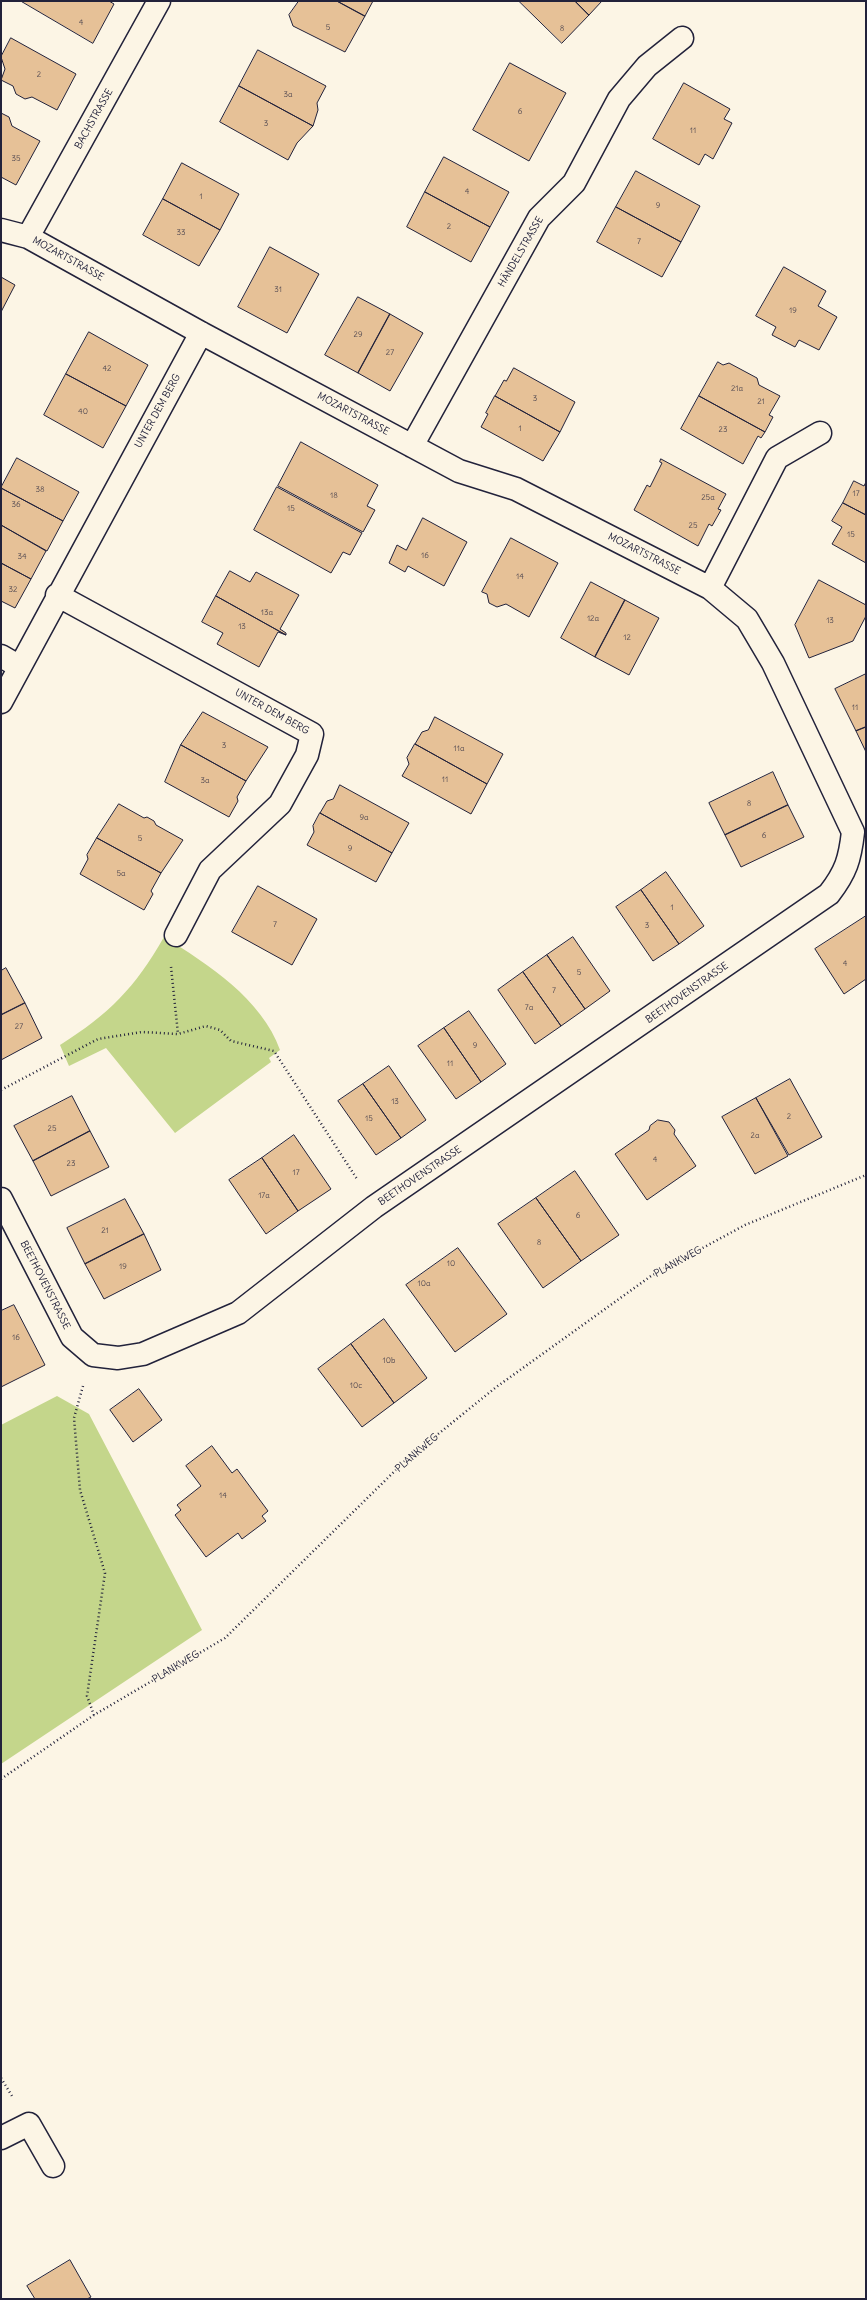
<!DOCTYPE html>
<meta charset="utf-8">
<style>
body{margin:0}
#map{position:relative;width:867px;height:2300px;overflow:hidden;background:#fcf5e5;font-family:Delius,sans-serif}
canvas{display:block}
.frame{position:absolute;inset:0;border:2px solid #22223b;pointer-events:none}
</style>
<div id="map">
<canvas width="867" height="2300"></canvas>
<div class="frame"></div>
</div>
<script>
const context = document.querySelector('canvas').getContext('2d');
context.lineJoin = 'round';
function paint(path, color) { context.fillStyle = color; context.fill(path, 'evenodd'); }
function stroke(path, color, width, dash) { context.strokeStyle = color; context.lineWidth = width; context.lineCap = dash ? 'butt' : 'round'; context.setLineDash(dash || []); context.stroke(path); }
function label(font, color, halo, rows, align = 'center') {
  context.font = font + ' Delius,sans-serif'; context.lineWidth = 3; context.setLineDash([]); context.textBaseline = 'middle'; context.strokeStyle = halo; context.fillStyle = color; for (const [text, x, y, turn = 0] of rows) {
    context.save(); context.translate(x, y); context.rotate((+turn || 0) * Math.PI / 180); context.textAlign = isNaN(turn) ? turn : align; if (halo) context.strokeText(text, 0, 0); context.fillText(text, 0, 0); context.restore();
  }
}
const green = new Path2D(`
 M164 937C208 964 262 999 280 1050L269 1058 271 1062 175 1133 106 1048 69 1066 60 1045C109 1014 135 988 164 937Z
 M57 1396 89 1414 202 1630 1 1764V1425Z`);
const building = new Path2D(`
 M21 1H109L114 4 93 43Z
 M299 1H337L365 16 345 52 293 26 289 15Z
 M337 1H373L365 16Z
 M519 1H575L589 15 562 43Z
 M575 1H602L589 15Z
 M11 38 76 74 57 110 32 97 25 99 16 94 13 86 1 80 5 69 1 57Z
 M258 50 326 86 317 103 318 110 313 126 239 86Z
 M510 63 566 93 529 161 473 130Z
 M684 83 730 109 724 119 732 123 713 159 705 154 699 165 653 139Z
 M239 86 313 126 297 143 288 160 220 122Z
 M1 113 9 117 12 126 40 141 16 185 1 177Z
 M444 157 509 192 490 227 425 192Z
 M182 163 239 194 220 230 163 199Z
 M636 171 700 206 681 242 616 207Z
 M425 192 490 227 471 262 407 227Z
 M163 199 220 230 199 266 143 235Z
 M616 207 681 242 662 277 597 242Z
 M270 247 319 274 287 333 238 307Z
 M784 267 826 291 818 306 837 317 819 350 799 340 795 347 772 335 776 327 756 316Z
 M1 277 15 285 1 312Z
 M358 297 390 314 358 373 325 355Z
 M390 314 423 333 390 391 358 373Z
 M89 332 148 365 126 406 66 374Z
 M718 362 723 365 729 363 757 378 759 385 780 396 769 415 773 417 765 432 699 396Z
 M514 368 575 402 560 432 495 396 504 380 506 381Z
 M66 374 126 406 103 448 44 415Z
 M495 396 560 432 543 461 481 427 488 414 486 413Z
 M699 396 765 432 761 438 758 436 743 464 681 429Z
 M301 442 378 485 367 506 375 510 363 532 278 486Z
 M17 458 79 492 63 521 1 488Z
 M661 459 726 494 718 509 721 510 712 526 709 524 698 546 634 510 647 485 650 487 662 463 660 462Z
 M854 481 864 486 866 482V515L843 503Z
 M277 487 362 533 350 555 343 552 331 573 254 530Z
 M1 488 63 521 47 551 1 525Z
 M843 503 866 515V563L832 544 842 527 832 521Z
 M423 518 467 542 444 586 408 566 405 572 389 563 397 545 406 550Z
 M1 525 46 551 31 579 1 563Z
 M511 538 558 563 529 617 506 604 497 607 489 603 487 594 482 592Z
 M1 563 31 579 15 608 1 601Z
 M230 571 250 582 256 572 299 595 280 629 286 633V635L216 596Z
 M819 580 866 605V616L853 641 809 658 795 625Z
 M591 582 625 600 595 657 561 638Z
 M216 596 286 635 278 632 259 667 217 644 223 633 202 622Z
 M625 600 659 618 629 675 595 657Z
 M866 674V727L856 731 835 689Z
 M203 712 268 747 246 781 181 745Z
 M435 717 503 754 487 784 415 744 422 732 428 730Z
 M866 727V752L856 731Z
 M415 744 487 784 471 814 402 776 409 764 407 758Z
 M181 745 246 781 237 797 238 801 229 817 165 782Z
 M773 772 788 805 725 835 709 803Z
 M340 785 409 823 392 853 320 813 327 801 333 799Z
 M119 804 144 818 147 817 154 821 156 825 183 840 161 873 97 838Z
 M788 805 804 837 741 867 725 835Z
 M320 813 392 853 376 882 307 845 314 832 313 826Z
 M97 838 161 873 151 891 153 894 144 910 80 874 88 859 87 855Z
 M666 872 704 926 679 944 641 890Z
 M258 886 317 919 292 965 232 932Z
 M641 890 679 944 653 961 616 907Z
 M866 916V979L844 994 815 949Z
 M573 937 610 991 585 1009 547 955Z
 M547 955 585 1009 561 1026 523 972Z
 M6 968 25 1003 1 1015V971Z
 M523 972 561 1026 535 1044 498 990Z
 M25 1003 42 1038 1 1060V1015Z
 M469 1011 506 1064 481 1082 444 1028Z
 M444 1028 481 1082 456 1099 418 1046Z
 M389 1066 426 1120 401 1138 363 1084Z
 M790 1079 822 1137 789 1155 756 1098Z
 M363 1084 401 1138 376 1155 338 1101Z
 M72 1096 90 1131 33 1161 14 1126Z
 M756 1098 788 1156 755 1174 722 1117Z
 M658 1120 669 1122 675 1130 674 1134 696 1166 647 1200 615 1154 649 1130 650 1126Z
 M90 1131 109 1167 51 1196 33 1161Z
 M294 1135 331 1189 298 1211 262 1158Z
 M262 1158 298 1211 266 1234 229 1180Z
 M575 1171 619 1235 581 1261 536 1198Z
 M536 1198 581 1261 543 1288 498 1224Z
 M125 1199 144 1234 85 1264 67 1228Z
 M144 1234 161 1270 104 1299 85 1264Z
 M458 1248 507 1314 455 1352 406 1285Z
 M14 1305 45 1365 1 1387V1311Z
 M384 1319 427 1378 394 1403 351 1344Z
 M351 1344 394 1403 362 1427 318 1369Z
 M139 1389 162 1420 133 1442 110 1410Z
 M212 1446 232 1473 237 1469 268 1511 262 1516 266 1521 242 1539 238 1533 206 1557 175 1515 181 1510 177 1505 201 1486 186 1466Z
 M70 2260 91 2297 87 2299H35L27 2286Z`);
const path = new Path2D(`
 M171 967 178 1034
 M1 1090 98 1039 142 1032 178 1034 206 1026 220 1030 231 1041 274 1051 357 1179
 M83 1386 74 1418 80 1490 105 1573 87 1696 94 1715
 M1 1779 94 1715 225 1638 406 1460 495 1388 651 1276 745 1225 866 1175
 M1 2078 12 2096`);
const street = new Path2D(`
 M1 230 28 237 201 333 459 471 516 489 710 588 747 619 773 663 853 832C850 859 846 872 829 894L374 1207 238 1313 143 1354 118 1358 93 1355 72 1337 1 1199
 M28 237 159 1
 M412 446 539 218 574 183 619 99 647 66 682 38
 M710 588 777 458 820 433
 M57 595 312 734 307 755 280 804 210 870 176 935
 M1 656 20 667
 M1 702 201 333
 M1 2138 29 2124 53 2166`);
const numberNames = [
 ["4",81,23],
 ["5",328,28],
 ["8",562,29],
 ["2",39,75],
 ["3a",288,95],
 ["6",520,112],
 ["3",266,124],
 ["11",693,131],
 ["35",16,159],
 ["4",467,192],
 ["1",201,197],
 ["9",658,206],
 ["2",449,227],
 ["33",181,233],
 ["7",639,242],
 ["31",278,290],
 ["19",793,311],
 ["29",358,335],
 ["27",390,353],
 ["42",107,369],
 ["21a",737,389],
 ["3",535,399],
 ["21",761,402],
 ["40",83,412],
 ["1",520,429],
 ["23",723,430],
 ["38",40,490],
 ["17",856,494],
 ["18",334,496],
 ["25a",708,498],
 ["36",16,505],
 ["15",291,509],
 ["25",693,526],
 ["15",851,535],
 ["16",425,556],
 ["34",22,557],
 ["14",520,577],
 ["32",13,590],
 ["13a",267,613],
 ["12a",593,619],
 ["13",830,621],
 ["13",242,627],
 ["12",627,638],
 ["11",855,708],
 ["3",224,746],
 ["11a",459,749],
 ["11",445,780],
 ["3a",205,781],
 ["8",749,804],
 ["9a",364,818],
 ["6",764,836],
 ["5",140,839],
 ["9",350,849],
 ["5a",121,874],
 ["1",672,908],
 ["7",275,925],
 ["3",647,926],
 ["4",845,964],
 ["5",579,973],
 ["7",554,991],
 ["7a",529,1008],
 ["27",19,1027],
 ["9",475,1046],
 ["11",450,1064],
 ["13",395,1102],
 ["2",789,1117],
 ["15",369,1119],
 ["25",52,1129],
 ["2a",755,1136],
 ["4",655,1160],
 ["23",71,1164],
 ["17",296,1173],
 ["17a",264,1196],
 ["6",578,1216],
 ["21",105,1231],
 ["8",539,1243],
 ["10",451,1264],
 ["19",123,1267],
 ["10a",424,1284],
 ["16",16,1338],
 ["10b",389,1361],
 ["10c",356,1386],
 ["14",223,1496]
];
const streetNames = [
 ["BACHSTRASSE",94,119,-61],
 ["HÄNDELSTRASSE",521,252,-60],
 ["MOZARTSTRASSE",68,259,29],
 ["UNTER DEM BERG",158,411,-61],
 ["MOZARTSTRASSE",353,414,28],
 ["MOZARTSTRASSE",644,554,27],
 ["UNTER DEM BERG",272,712,29],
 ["BEETHOVENSTRASSE",687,993,-35],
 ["BEETHOVENSTRASSE",420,1176,-34],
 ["PLANKWEG",678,1262,-29],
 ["BEETHOVENSTRASSE",45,1285,63],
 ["PLANKWEG",417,1453,-41],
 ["PLANKWEG",176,1667,-31]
];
paint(green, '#c4d68b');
paint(building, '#e6c197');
stroke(building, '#22223b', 1);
stroke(street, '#22223b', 25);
stroke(path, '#22223b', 2.5, [1, 3]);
stroke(street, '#fcf5e5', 22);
label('8px', '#534a52', null, numberNames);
label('10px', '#22223b', '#fcf5e5', streetNames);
</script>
